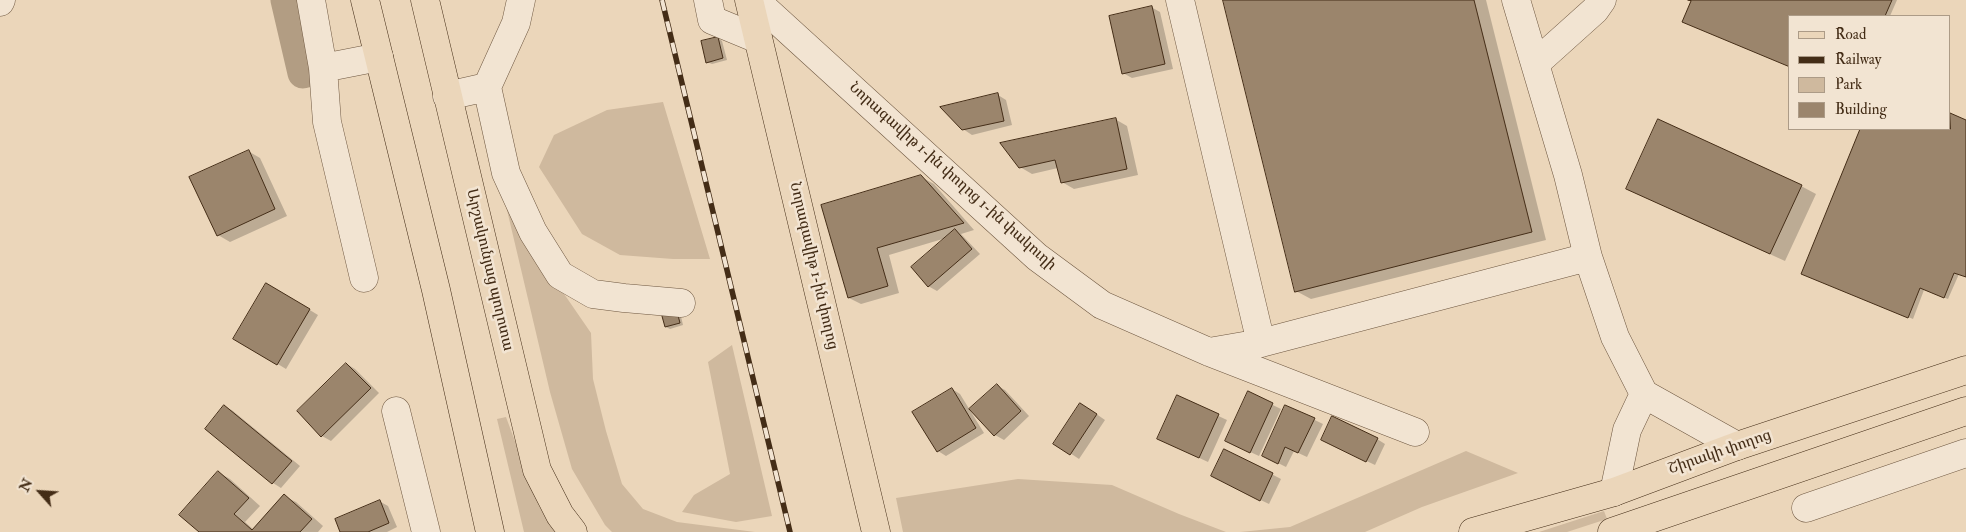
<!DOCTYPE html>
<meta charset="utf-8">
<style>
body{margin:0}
#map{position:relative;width:1966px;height:532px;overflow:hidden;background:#ebd6ba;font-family:"IM FELL Double Pica",serif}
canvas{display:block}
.legend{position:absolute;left:1788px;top:15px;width:162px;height:115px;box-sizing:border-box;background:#f2e4d2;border:1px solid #ac9b87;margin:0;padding:6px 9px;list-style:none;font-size:15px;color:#442d17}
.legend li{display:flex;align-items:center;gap:10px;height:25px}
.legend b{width:25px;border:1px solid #ac9b87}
.north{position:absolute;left:15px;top:467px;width:50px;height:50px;-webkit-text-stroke:4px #f2e4d2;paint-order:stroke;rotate:296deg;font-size:14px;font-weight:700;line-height:20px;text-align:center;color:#442d17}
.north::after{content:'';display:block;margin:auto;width:18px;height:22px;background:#442d17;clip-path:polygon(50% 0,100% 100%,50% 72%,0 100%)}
</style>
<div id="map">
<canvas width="1966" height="532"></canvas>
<ul class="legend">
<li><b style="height:6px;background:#ebd6ba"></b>Road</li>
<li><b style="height:6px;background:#442d17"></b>Railway</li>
<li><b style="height:14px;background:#cfb99e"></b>Park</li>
<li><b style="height:14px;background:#9b856c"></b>Building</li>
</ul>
<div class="north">N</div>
</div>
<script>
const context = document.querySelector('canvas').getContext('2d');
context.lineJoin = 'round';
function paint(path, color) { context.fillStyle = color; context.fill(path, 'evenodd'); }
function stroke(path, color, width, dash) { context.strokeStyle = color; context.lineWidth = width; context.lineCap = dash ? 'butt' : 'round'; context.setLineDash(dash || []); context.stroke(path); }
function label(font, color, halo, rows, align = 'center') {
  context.font = font + ' "IM FELL Double Pica","Noto Serif Armenian",serif'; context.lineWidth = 5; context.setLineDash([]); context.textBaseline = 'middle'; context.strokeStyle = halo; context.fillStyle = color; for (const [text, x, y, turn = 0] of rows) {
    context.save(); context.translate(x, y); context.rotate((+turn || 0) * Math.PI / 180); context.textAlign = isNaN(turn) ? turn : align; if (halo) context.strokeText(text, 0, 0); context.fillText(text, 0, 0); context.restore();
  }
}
const green = new Path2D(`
 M663 102 710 259H673L620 255 582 234 539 167 554 135 607 110Z
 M498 172 540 259 591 333 593 379 606 431 622 484 643 509 677 522 755 532H612L605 525 572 469 550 392Z
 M732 345 772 516 736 522 682 512 694 495 730 474 708 362Z
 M506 417 539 506 555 532H524L497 419Z
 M1466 451 1518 473 1422 507 1365 532H1240L1290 527Z
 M1018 479 1112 485 1179 514 1226 532H903L896 498Z
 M1604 511 1607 519 1567 532H1539Z`);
const shadow = new Path2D(`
 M1224 0H1486L1546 240 1311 299 1296 291Z
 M1690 0H1897L1890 16H1790Z
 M1151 7 1160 12 1173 69 1132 78 1123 73Z
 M718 38 722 41 727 60 712 64 707 62Z
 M998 95 1006 100 1012 125 972 135 963 129Z
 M1950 114 1966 121V277L1959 274 1948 299 1924 290 1913 319 1803 274 1861 129H1950Z
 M1115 119 1127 126 1138 175 1074 189 1062 182 1058 168 1032 174 1020 167Z
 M248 151 260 158 287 216 230 242 218 235Z
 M921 177 934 184 974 230 961 234 980 254 937 291 928 286 946 238 889 255 899 293 861 304 849 298 822 205Z
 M1801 186 1816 194 1785 261 1642 196Z
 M267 284 318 315 286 369 235 338Z
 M679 308 683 325 670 329 666 327Z
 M347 364 355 369 379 393 331 441 322 436Z
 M997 386 1005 390 1029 416 1004 440 995 435Z
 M952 389 960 394 984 433 946 456 938 451Z
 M1248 393 1281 409 1259 456 1235 445Z
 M1178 397 1227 420 1208 462 1167 443Z
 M225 406 233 411 300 466 281 488 273 483 207 428Z
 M1286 406 1323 424 1307 457 1294 451 1286 467 1272 460Z
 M1089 409 1105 420 1079 459 1055 443Z
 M1377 439 1385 444 1375 465 1331 444Z
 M1225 450 1281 479 1269 504 1221 481Z
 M218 472 230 479 260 506 245 522 254 530 284 496 296 502 323 526 318 532H201Z
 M379 501 388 506 397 527 387 532H342Z`);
const canal = new Path2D(`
 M286 0 303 73`);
const building = new Path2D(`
 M1223 0H1474L1532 232 1295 292Z
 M1688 0H1892L1885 16H1790V67L1682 22 1691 1Z
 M1152 6 1165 64 1122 74 1109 16Z
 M718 37 723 58 706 63 701 41Z
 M998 93 1004 121 962 130 940 107Z
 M1950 113 1966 120V277L1954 273 1944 298 1920 288 1908 318 1801 274 1860 129H1950Z
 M1116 118 1127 169 1061 183 1055 160 1019 168 1000 143Z
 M1658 119 1802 185 1770 254 1626 189Z
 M249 150 275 209 217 236 189 177Z
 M921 175 964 223 877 248 888 286 848 298 821 205Z
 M955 229 972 249 928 287 911 267Z
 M266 283 310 309 277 365 233 339Z
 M675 304 680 323 665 327 660 309Z
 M346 363 371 388 321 437 297 411Z
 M997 384 1021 411 994 436 969 409Z
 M952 388 976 428 937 452 912 412Z
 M1248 391 1273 403 1250 453 1225 441Z
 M1177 395 1219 414 1199 458 1157 439Z
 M1080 403 1097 414 1070 455 1053 444Z
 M224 405 292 461 272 484 205 429Z
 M1285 405 1315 418 1298 453 1285 447 1278 464 1262 456Z
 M1332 416 1378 438 1366 462 1321 440Z
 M1224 449 1273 473 1260 501 1211 476Z
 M218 471 249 498 234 514 252 530 284 494 312 519 300 532H199L179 515Z
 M380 500 389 523 368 532H340L335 519Z`);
const minor = new Path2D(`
 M311 0 323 68 327 122 364 278
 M708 0 712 20 758 39
 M755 0 1037 257 1102 305 1209 352 1415 432
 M1180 0 1261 343
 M1516 0 1568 175 1588 257 1615 337 1644 394 1737 446
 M0 2 1 0
 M1536 63 1595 10 1602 0
 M323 68 379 57
 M487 87 516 23 521 0
 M447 96 487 87 506 173 533 232 560 275 593 294 624 298 681 303
 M1209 352 1261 343 1588 257
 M396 411 426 532
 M1614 492 1627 430 1644 394
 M1806 508 1966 453`);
const major = new Path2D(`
 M365 0 436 290 490 532
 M425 0 537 470 560 515 573 532
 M749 0 876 532`);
const highway = new Path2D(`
 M1473 532 1614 492 1737 446 1966 370
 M1612 532 1966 411`);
const rail = new Path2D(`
 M662 0 790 532`);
const streetNames = [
 ["Նորագավիթ 1-ին փողոց 1-ին փակուղի",952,177,42],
 ["Նորագավիթ 1-ին փողոց",813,266,77],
 ["Արշակունյաց պողոտա",489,270,77],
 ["Շիրակի փողոց",1720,453,-19]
];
paint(green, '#cfb99e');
paint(shadow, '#0003');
stroke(canal, '#b29d83', 31);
paint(building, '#9b856c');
stroke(building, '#442d17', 1);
stroke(minor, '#6e5740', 29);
stroke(major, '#442d17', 29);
stroke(highway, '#442d17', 29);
stroke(minor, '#f2e4d2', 28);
stroke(major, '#ebd6ba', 28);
stroke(highway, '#ebd6ba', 28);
stroke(rail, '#442d17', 5.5);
stroke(rail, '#f2e4d2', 4, [11]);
label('15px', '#442d17', '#f2e4d2', streetNames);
</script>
